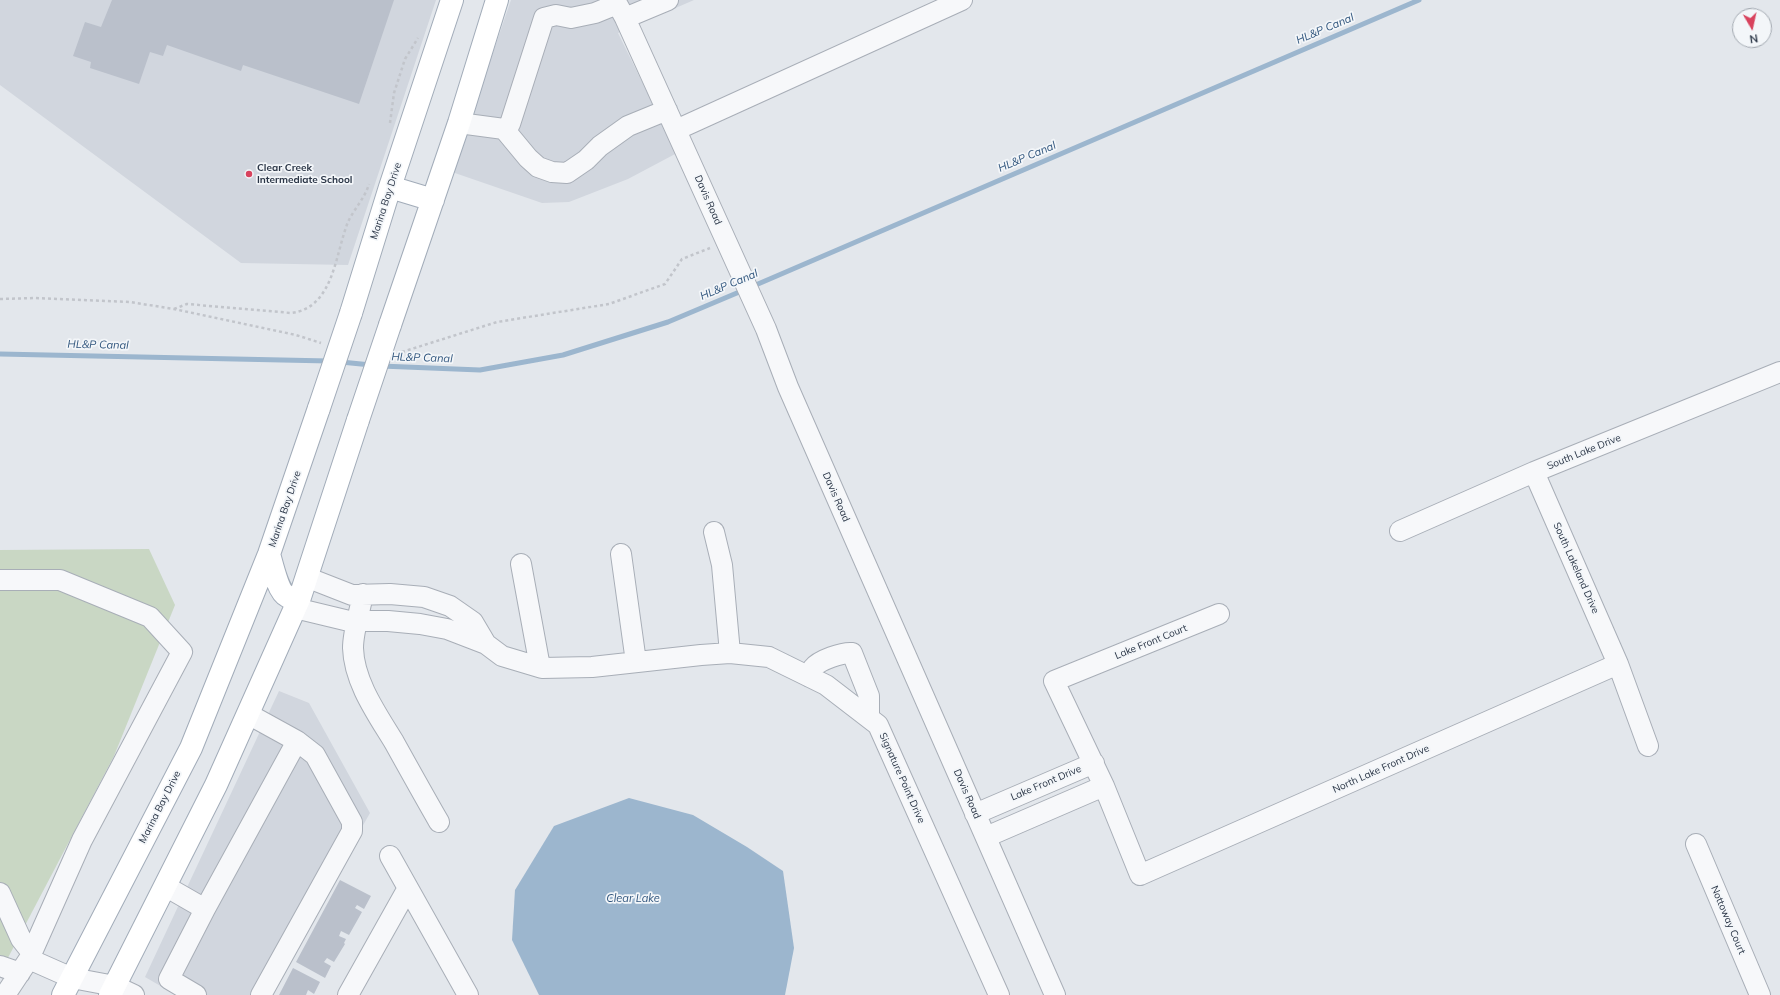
<!DOCTYPE html>
<style>
body{margin:0}
#map{position:relative;width:1780px;height:995px;overflow:hidden;background:#e3e7ec;font-family:Mulish,sans-serif}
canvas{display:block}
.north{position:absolute;left:1732px;top:8px;width:40px;height:40px;box-sizing:border-box;background:#f3f6f9;border:1px solid #a3a9b1;border-radius:50%;rotate:171deg;font-size:11px;font-weight:700;line-height:16px;text-align:center;color:#2a3546}
.north::after{content:'';display:block;margin:auto;width:14px;height:18px;background:#d8425d;clip-path:polygon(50% 0,100% 100%,50% 72%,0 100%)}
</style>
<div id="map">
<canvas width="1780" height="995"></canvas>
<div class="north">N</div>
</div>
<script>
const context = document.querySelector('canvas').getContext('2d');
context.lineJoin = 'round';
function paint(path, color) { context.fillStyle = color; context.fill(path, 'evenodd'); }
function stroke(path, color, width, dash) { context.strokeStyle = color; context.lineWidth = width; context.lineCap = dash ? 'butt' : 'round'; context.setLineDash(dash || []); context.stroke(path); }
function label(font, color, halo, rows, align = 'center') {
  context.font = font + ' Mulish,sans-serif'; context.lineWidth = 3.5; context.setLineDash([]); context.textBaseline = 'middle'; context.strokeStyle = halo; context.fillStyle = color; for (const [text, x, y, turn = 0] of rows) {
    context.save(); context.translate(x, y); context.rotate((+turn || 0) * Math.PI / 180); context.textAlign = isNaN(turn) ? turn : align; if (halo) context.strokeText(text, 0, 0); context.fillText(text, 0, 0); context.restore();
  }
}
const built = new Path2D(`
 M0 0H436L348 265 241 263 0 85Z
 M511 0H694L618 33 677 153 628 179 569 202 542 203 452 172Z
 M279 691 309 703 370 813 267 995H176L145 977Z`);
const green = new Path2D(`
 M149 549 175 605 114 756 0 973V550Z`);
const water = new Path2D(`
 M629 798 693 815 747 847 783 871 794 948 785 995H539L512 940 515 890 554 826Z`);
const stream = new Path2D(`
 M751 287 1419 0
 M0 354 329 361
 M341 362 371 365
 M381 366 480 370 563 355 668 322 744 290`);
const building = new Path2D(`
 M112 0H394L359 104 243 65 241 71 167 45 163 56 150 52 139 84 90 68 91 62 73 56 85 22 101 27Z
 M340 880 371 896 364 909 357 905 355 908 362 912 349 935 341 931 339 936 346 939 344 943 345 944 334 962 327 958 324 962 331 966 325 978 296 962Z
 M293 968 320 982 314 994 308 990 306 995H279Z`);
const path = new Path2D(`
 M390 123 394 93 405 59 418 38
 M0 299 35 298 130 302 174 309 296 335 321 343
 M174 309 187 304 291 313C334 308 335 254 348 222 354 209 365 198 369 184
 M402 352 497 322 609 304 665 284 682 259 710 248`);
const minor = new Path2D(`
 M615 0 625 18 766 329 788 387 1055 995
 M625 18 668 0
 M459 123 504 129 510 124 544 18 556 15 571 18 595 13 617 4
 M504 129 528 158 538 167 552 172 567 173 586 160 600 146 628 126 667 110
 M676 130 962 0
 M1534 472 1618 664 1648 746
 M1400 531 1534 472 1780 372
 M714 532 722 565 730 653
 M621 554 636 662
 M521 564 540 667
 M306 577 352 595 390 594 424 597 450 606 473 622 486 644
 M0 580H60L150 617 182 652 82 840 29 959 5 995
 M363 594C360 611 353 631 353 648 354 682 377 714 394 742 409 769 424 796 439 822
 M295 608 349 621H388L420 624 447 629 486 644 502 656 542 668 592 667 701 655 730 653 769 657 826 685 878 725 999 995
 M1219 614 1054 681 1104 786 1140 875 1618 664
 M810 677C811 674 811 671 813 668 819 660 843 652 852 653L869 696V718
 M975 814 1094 763
 M986 837 1104 786
 M1696 844 1760 995
 M390 856 468 995
 M165 886 205 909 297 741 248 714
 M0 893 21 939 32 953
 M29 959 72 978 115 986 134 995
 M0 966 20 973
 M196 995 169 979 205 909
 M261 995 352 831V822L315 755 297 741
 M348 995 408 888`);
const major = new Path2D(`
 M390 187 433 200
 M351 313 390 187 452 0
 M390 325 459 123 497 0
 M269 554C272 564 278 592 287 596 291 599 295 597 300 597
 M63 995 191 748 269 554 319 408
 M110 995 216 785 300 597 358 420`);
const majorBridge = new Path2D(`
 M319 408 351 313
 M358 420 390 325`);
const markers = [
 [249,174,4,"#d8425d"]
];
const poiNames = [
 ["Clear Creek",257,168],
 ["Intermediate School",257,180]
];
const streetNames = [
 ["Davis Road",708,200,66],
 ["Marina Bay Drive",386,201,-72],
 ["South Lake Drive",1584,452,-22],
 ["Davis Road",836,497,66],
 ["Marina Bay Drive",285,509,-71],
 ["South Lakeland Drive",1576,568,66],
 ["Lake Front Court",1151,642,-22],
 ["North Lake Front Drive",1381,769,-24],
 ["Signature Point Drive",902,778,66],
 ["Lake Front Drive",1046,783,-23],
 ["Davis Road",967,794,66],
 ["Marina Bay Drive",160,807,-63],
 ["Nottoway Court",1728,920,67]
];
const waterNames = [
 ["HL&P Canal",1325,29,-23],
 ["HL&P Canal",1027,157,-23],
 ["HL&P Canal",729,285,-23],
 ["HL&P Canal",98,345,1],
 ["HL&P Canal",422,358,2],
 ["Clear Lake",633,899]
];
paint(built, '#d1d6de');
paint(green, '#c9d7c4');
paint(water, '#9cb6ce');
stroke(stream, '#9cb6ce', 5);
paint(building, '#bac0cb');
stroke(minor, '#a8aeb7', 22);
stroke(major, '#a2acb9', 24);
stroke(path, '#c2c5cb', 2.5, [3, 3]);
stroke(minor, '#f7f8fa', 20);
stroke(major, '#fff', 22);
stroke(majorBridge, '#a2acb9', 24, []);
stroke(majorBridge, '#fff', 22);
for (const [x, y, r, color] of markers) { const dot = new Path2D(); dot.arc(x, y, r, 0, 2 * Math.PI); context.fillStyle = color; context.fill(dot); stroke(dot, '#f3f6f9', 1.5); }
label('bold 10px', '#2a3546', '#f3f6f9', poiNames, 'left');
label('10px', '#2a3546', '#f3f6f9', streetNames);
label('italic 11px', '#30557d', '#f3f6f9', waterNames);
</script>
